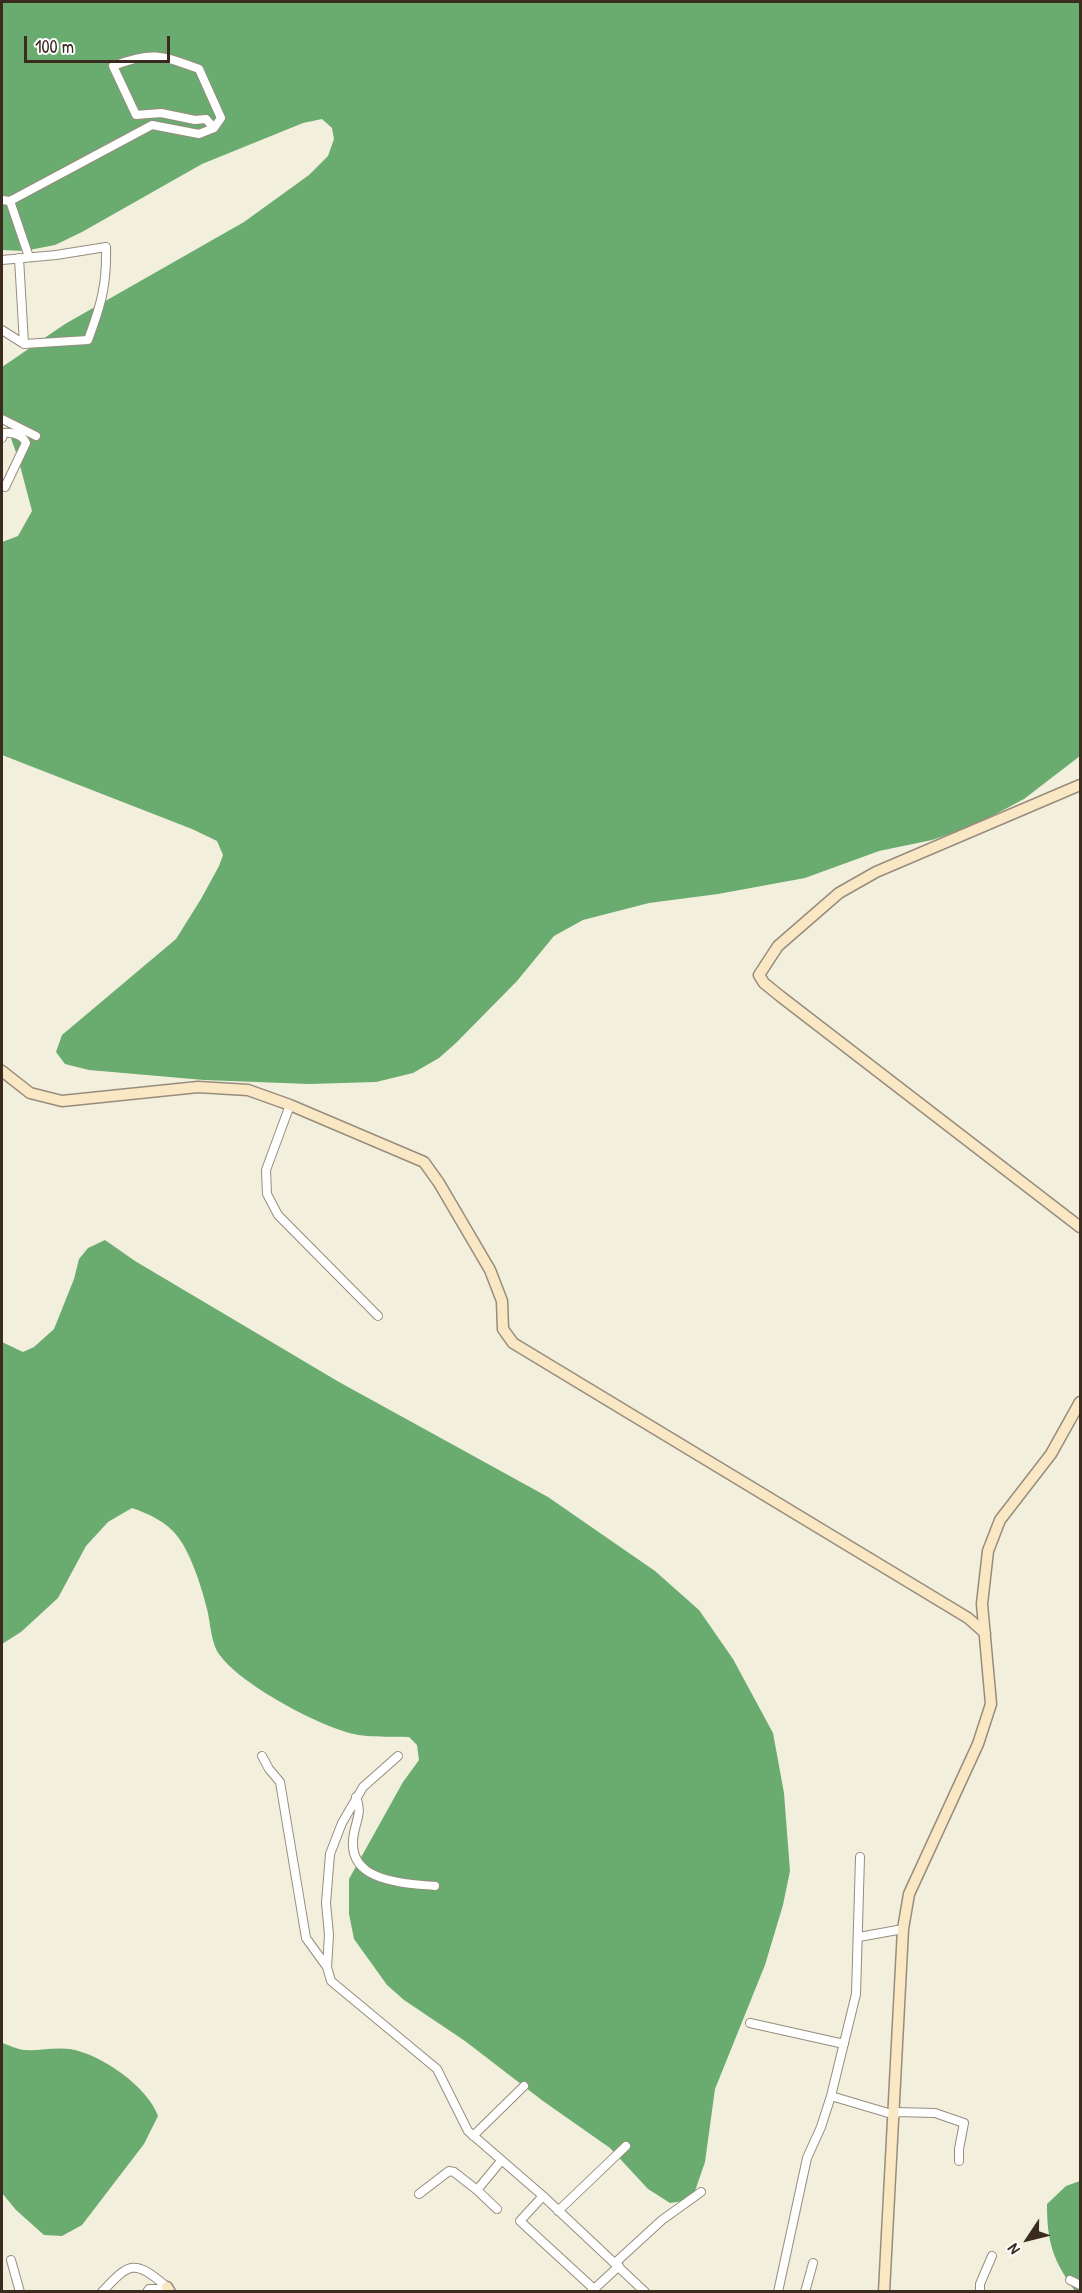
<!DOCTYPE html>
<style>
body{margin:0}
#map{position:relative;width:1082px;height:2293px;overflow:hidden;background:#f3efdd;font-family:"Patrick Hand",sans-serif}
canvas{display:block}
.frame{position:absolute;inset:0;border:3px solid #3b2a1e;pointer-events:none}
.north{position:absolute;left:998px;top:2209px;width:60px;height:60px;-webkit-text-stroke:4px #fff;paint-order:stroke;rotate:235deg;font-size:16px;font-weight:700;line-height:24px;text-align:center;color:#3b2a1e}
.north::after{content:'';display:block;margin:auto;width:21px;height:27px;background:#3b2a1e;clip-path:polygon(50% 0,100% 100%,50% 72%,0 100%)}
.scale{position:absolute;left:24px;top:36px;width:146px;height:27px;box-sizing:border-box;border:3px solid #3b2a1e;border-top:0;padding-left:8px;font-size:18px;line-height:21px;white-space:nowrap;color:#3b2a1e;-webkit-text-stroke:4px #fff;paint-order:stroke}
</style>
<div id="map">
<canvas width="1082" height="2293"></canvas>
<div class="frame"></div>
<div class="north">N</div>
<div class="scale">100 m</div>
</div>
<script>
const context = document.querySelector('canvas').getContext('2d');
context.lineJoin = 'round';
function paint(path, color) { context.fillStyle = color; context.fill(path, 'evenodd'); }
function stroke(path, color, width, dash) { context.strokeStyle = color; context.lineWidth = width; context.lineCap = dash ? 'butt' : 'round'; context.setLineDash(dash || []); context.stroke(path); }
const forest = new Path2D(`
 M2 2H1080V756L1024 799 975 825 932 840 879 851 805 878 718 894 649 903 583 920 554 936 517 981 456 1043 439 1058 413 1073 376 1082 309 1084 204 1080 89 1070 65 1064 56 1052 62 1035 176 939 201 899 219 866 223 855 217 841 192 829 2 755V542L18 536 32 511 18 458 2 413V367L65 324 244 222 309 175 328 156 334 139 332 128 322 119 303 123 202 164 82 232 55 245 24 251 2 250Z
 M105 1240 135 1261 339 1382 548 1497 655 1571 699 1610 733 1659 773 1733 784 1793 790 1871 783 1905 765 1965 715 2089 705 2162 694 2194 684 2201 670 2203 648 2189 610 2148 543 2101 465 2041 404 2000 387 1985 354 1939 349 1914V1879L403 1782 419 1760 417 1745 409 1737C391 1736 371 1738 354 1734 320 1727 231 1680 216 1649 211 1638 210 1621 207 1609 202 1588 191 1554 178 1537 167 1522 149 1514 132 1508L108 1522 86 1546 58 1598 21 1632 2 1644V1342L23 1352 34 1347 54 1329 74 1279 79 1259 88 1248Z
 M2 2043C9 2045 16 2049 24 2050 39 2051 55 2047 70 2049 101 2054 148 2087 158 2116L144 2144 82 2225 62 2236 44 2235 16 2210 2 2193Z
 M1080 2181V2291H1075C1053 2260 1047 2243 1047 2204L1066 2186Z`);
const street = new Path2D(`
 M2 200 10 201 152 125 199 134 214 128 221 118 199 69C161 55 152 51 113 66L136 115 161 113 195 120 206 119 214 128
 M10 201 29 257
 M19 258 24 344
 M2 260 56 255 106 247C107 285 101 305 88 340L24 344 2 330
 M2 419 36 436
 M2 438 4 433C12 432 23 435 26 443L5 487 2 485
 M290 1105 266 1170 267 1194 278 1215 378 1316
 M262 1756 269 1769 280 1782 306 1938 327 1967
 M398 1756 363 1787 342 1823 330 1854 326 1903 329 1935 327 1967 331 1981 437 2069 468 2131 543 2196 645 2292
 M356 1797C362 1812 357 1818 354 1833 344 1882 402 1883 435 1886
 M859 1937 903 1929
 M750 2023 844 2044
 M831 2096 895 2115
 M895 2112 935 2113 964 2123 959 2149V2161
 M473 2136 524 2086
 M477 2190 497 2209
 M419 2194 449 2171 454 2172 477 2190 501 2161
 M543 2196 520 2221 594 2289
 M558 2211 626 2146
 M11 2260 20 2292
 M615 2263 662 2220 701 2192
 M1070 2280 1080 2285
 M102 2292C130 2262 134 2259 167 2287
 M147 2292 149 2289H168
 M591 2292 619 2266
 M778 2292 807 2158 821 2127 831 2096 856 1994 860 1857
 M805 2292 813 2263
 M980 2292V2284L992 2256`);
const secondary = new Path2D(`
 M1080 785 876 872 839 893 778 946 759 975 764 983 780 996 1080 1227
 M2 1071 30 1093 62 1101 198 1087 248 1090 290 1105 424 1162 439 1183 490 1270 502 1301 503 1329 513 1343 968 1618 985 1633
 M167 2287 170 2292
 M884 2292 903 1929 909 1894 978 1744 991 1704 982 1604 988 1551 1000 1520 1051 1454 1080 1402`);
paint(forest, '#6aac70');
stroke(street, '#978c7e', 10);
stroke(secondary, '#978c7e', 13);
stroke(street, '#fff', 8);
stroke(secondary, '#fae7c3', 10);
</script>
